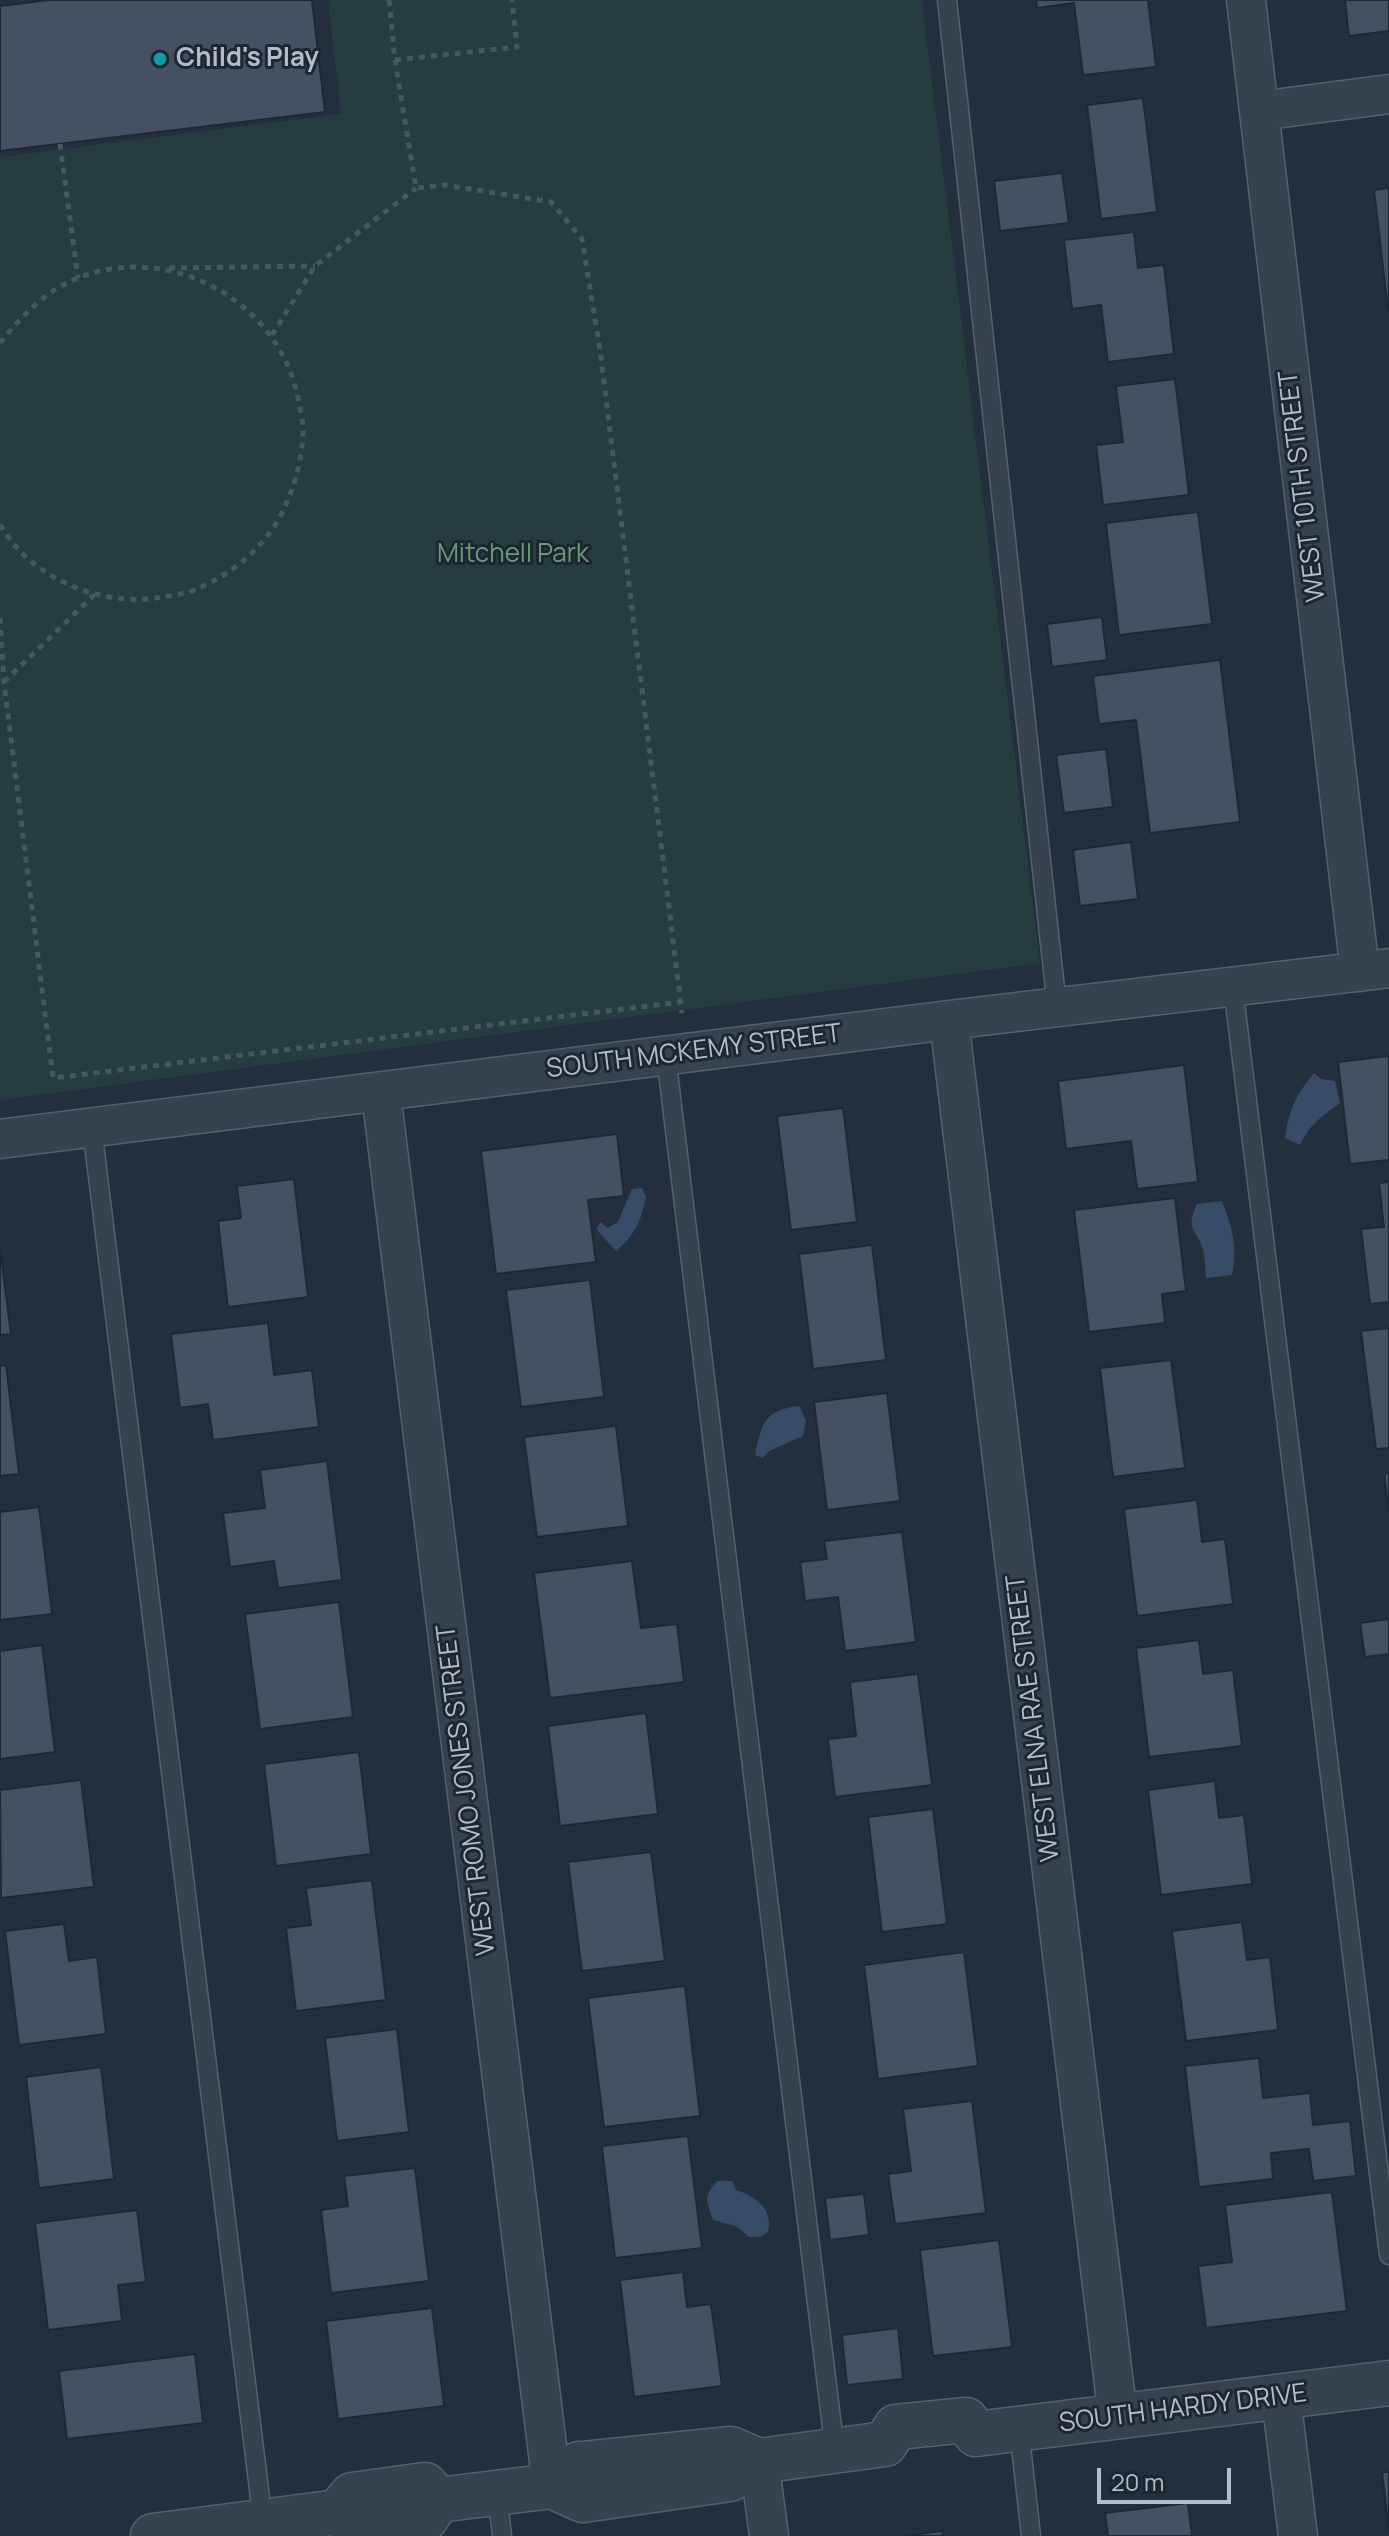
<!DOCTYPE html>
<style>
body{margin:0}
#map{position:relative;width:1389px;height:2536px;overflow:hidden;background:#242f3e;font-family:Manrope,sans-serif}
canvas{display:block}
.scale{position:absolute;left:1097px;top:2468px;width:134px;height:36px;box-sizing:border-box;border:4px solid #b4bcc9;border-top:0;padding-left:10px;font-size:24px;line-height:28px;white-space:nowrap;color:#b4bcc9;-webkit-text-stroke:6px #1d2633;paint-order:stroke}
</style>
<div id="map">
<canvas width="1389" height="2536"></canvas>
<div class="scale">20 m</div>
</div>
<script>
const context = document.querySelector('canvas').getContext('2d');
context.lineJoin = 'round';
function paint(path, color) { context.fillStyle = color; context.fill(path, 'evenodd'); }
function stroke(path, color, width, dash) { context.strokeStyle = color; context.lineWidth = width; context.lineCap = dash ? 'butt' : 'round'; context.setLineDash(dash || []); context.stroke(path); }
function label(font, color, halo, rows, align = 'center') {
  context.font = font + ' Manrope,sans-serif'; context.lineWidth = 6; context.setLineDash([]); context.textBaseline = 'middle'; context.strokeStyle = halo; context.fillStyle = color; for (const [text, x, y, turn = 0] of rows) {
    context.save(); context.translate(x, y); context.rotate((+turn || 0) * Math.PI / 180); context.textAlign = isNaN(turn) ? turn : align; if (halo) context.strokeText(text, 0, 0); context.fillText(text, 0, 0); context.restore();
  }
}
const green = new Path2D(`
 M328 0H922L1040 963 0 1100V157L341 114Z`);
const water = new Path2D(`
 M1314 1073 1321 1079 1335 1081 1340 1103C1322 1116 1309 1125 1300 1145L1285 1138C1288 1112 1297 1093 1314 1073Z
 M642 1188 646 1197C641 1221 635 1235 616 1251L596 1229 601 1222 607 1228 618 1222 632 1189Z
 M1222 1201C1232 1228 1238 1246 1232 1275L1206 1278C1205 1268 1205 1255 1202 1246 1194 1226 1186 1228 1197 1204Z
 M799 1406 806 1420 803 1436 769 1451 763 1458 755 1455C761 1423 765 1410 799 1406Z
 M717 2181H732L736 2190C757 2197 773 2209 768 2232L760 2237H749L736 2226 713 2220C707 2199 702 2199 717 2181Z`);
const building = new Path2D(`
 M49 0H312L325 112 0 151V6Z
 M1036 0H1148L1156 67 1083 75 1074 3 1037 8Z
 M1345 0H1389V31L1349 36Z
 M1143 98 1157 212 1101 219 1087 105Z
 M1062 173 1069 223 1000 231 994 181Z
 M1389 188V310H1388L1374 190Z
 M1134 232 1138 268 1164 265 1174 354 1108 362 1101 305 1072 309 1064 240Z
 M1175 379 1189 495 1103 505 1096 445 1123 442 1116 386Z
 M1198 512 1212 624 1119 635 1106 523Z
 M1102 617 1107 660 1052 667 1047 624Z
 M1220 660 1240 822 1150 833 1136 720 1099 724 1093 676Z
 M1106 749 1113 807 1064 813 1056 755Z
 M1131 842 1138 899 1080 906 1073 850Z
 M1389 1056V1160L1350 1164 1338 1062Z
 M1184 1065 1198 1182 1137 1189 1131 1141 1066 1149 1058 1081Z
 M843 1108 857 1222 791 1230 777 1116Z
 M617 1134 624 1196 588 1200 596 1262 496 1274 481 1151Z
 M294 1179 308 1297 228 1307 218 1221 241 1218 237 1186Z
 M1389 1182V1302L1370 1304 1361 1229 1384 1227 1379 1183Z
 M1175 1198 1186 1291 1162 1294 1165 1323 1089 1332 1074 1210Z
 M872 1245 886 1360 813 1369 799 1254Z
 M0 1249 11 1334 0 1335Z
 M590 1280 604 1397 521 1407 506 1290Z
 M268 1323 274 1375 312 1370 319 1427 213 1440 208 1404 180 1408 171 1334Z
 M1389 1328V1448L1376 1449 1361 1331Z
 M1171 1360 1185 1468 1113 1477 1100 1368Z
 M6 1365 19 1474 0 1476V1366Z
 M887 1393 900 1501 827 1510 814 1402Z
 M616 1426 628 1526 537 1537 524 1437Z
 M327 1461 342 1580 278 1588 274 1561 230 1567 223 1513 265 1508 260 1470Z
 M1389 1473V1512L1384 1474Z
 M1197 1500 1202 1542 1225 1539 1233 1604 1137 1616 1124 1509Z
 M39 1507 52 1614 0 1620V1512Z
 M902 1532 916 1642 845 1651 838 1597 805 1601 800 1562 827 1559 824 1541Z
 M632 1561 641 1628 677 1624 684 1682 550 1698 534 1573Z
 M339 1602 353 1717 260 1729 245 1614Z
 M1389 1619V1654L1365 1657 1360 1623Z
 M1199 1640 1203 1674 1233 1670 1242 1746 1149 1757 1136 1648Z
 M42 1645 55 1752 0 1759V1651Z
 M918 1674 932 1785 835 1797 828 1739 856 1736 850 1682Z
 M646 1713 658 1814 560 1826 548 1726Z
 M359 1752 371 1854 276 1866 264 1764Z
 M81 1780 94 1887 1 1898 0 1790Z
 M1215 1781 1219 1818 1244 1815 1252 1884 1161 1895 1148 1790Z
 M933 1809 947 1924 882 1932 868 1817Z
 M651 1852 665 1961 582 1971 568 1862Z
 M372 1880 386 2000 296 2011 286 1928 311 1925 306 1888Z
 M1242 1922 1247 1960 1270 1957 1278 2030 1186 2041 1172 1931Z
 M64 1924 69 1961 97 1957 106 2034 19 2045 5 1931Z
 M964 1952 978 2066 878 2079 864 1965Z
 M685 1986 700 2116 604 2127 588 1998Z
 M397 2029 409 2132 337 2141 325 2038Z
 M1259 2058 1263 2098 1310 2093 1313 2125 1350 2121 1356 2176 1313 2181 1309 2149 1271 2153 1273 2179 1199 2187 1185 2066Z
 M101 2067 114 2179 39 2188 26 2077Z
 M972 2101 986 2213 895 2224 888 2174 911 2171 903 2109Z
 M688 2136 702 2248 615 2258 602 2146Z
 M415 2168 429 2281 331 2293 321 2210 348 2206 344 2176Z
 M1332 2192 1347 2311 1206 2328 1198 2266 1232 2262 1225 2205Z
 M864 2194 869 2235 830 2240 825 2198Z
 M137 2210 146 2282 118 2285 122 2321 48 2330 35 2223Z
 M999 2240 1012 2347 933 2356 920 2250Z
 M683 2272 687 2307 711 2304 722 2386 634 2397 620 2280Z
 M432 2308 444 2406 338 2419 326 2321Z
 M898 2328 903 2379 847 2385 842 2335Z
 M195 2354 203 2423 67 2439 59 2371Z
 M1382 2472H1389V2531Z
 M1188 2503 1192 2536H1108L1105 2513Z
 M942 2531 943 2536H905Z`);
const path = new Path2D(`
 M389 0 395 60 416 188 445 185 551 202 582 239 600 350 682 1013
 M395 60 517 47 512 0
 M60 144 78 278
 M169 268 315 266
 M272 335 315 266 416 188
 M0 343C22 316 45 291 78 278 173 240 283 305 299 403 301 413 304 424 303 433 302 460 295 485 284 509 267 545 234 573 197 589 187 594 173 595 162 597 113 607 52 586 18 549 11 542 6 533 0 525
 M0 618 4 682 53 1078 681 1002
 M4 682 95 594`);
const service = new Path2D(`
 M947 0 1057 1007
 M1233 987 1389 2255
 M666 1056 835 2452
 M92 1128 263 2522
 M1019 2429 1031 2536
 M497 2493 502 2536`);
const minor = new Path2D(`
 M1246 0 1360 972
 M1259 111 1389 94
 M949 1020 1118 2417
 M381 1093 552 2486
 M0 1139 949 1020 1389 968
 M1281 2397 1298 2536
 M759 2461 769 2536`);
const tertiary = new Path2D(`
 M976 2434 1389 2383
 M552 2486 579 2464H584L731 2449 759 2461
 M438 2500 552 2486 583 2500 730 2479 759 2461 885 2444 896 2427 966 2420 976 2434
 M338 2512 354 2527 426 2518 438 2500
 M153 2536 338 2512 352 2495 425 2485 438 2500`);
const markers = [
 [160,59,8,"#0f9aa8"]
];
const poiNames = [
 ["Child's Play",176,59]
];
const streetNames = [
 ["WEST 10TH STREET",1303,486,-97],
 ["SOUTH MCKEMY STREET",694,1052,-7],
 ["WEST ELNA RAE STREET",1034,1718,-97],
 ["WEST ROMO JONES STREET",467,1790,-97],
 ["SOUTH HARDY DRIVE",1183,2409,-7]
];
const parkNames = [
 ["Mitchell Park",513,555]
];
paint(green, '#263c3f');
paint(water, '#394c67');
paint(building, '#455162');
stroke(building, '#1f2835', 2);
stroke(service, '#565f6c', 21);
stroke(minor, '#565f6c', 41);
stroke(tertiary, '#565f6c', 47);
stroke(path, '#44595c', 5, [6, 6]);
stroke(service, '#38414e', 18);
stroke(minor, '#38414e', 38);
stroke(tertiary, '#38414e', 44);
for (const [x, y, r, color] of markers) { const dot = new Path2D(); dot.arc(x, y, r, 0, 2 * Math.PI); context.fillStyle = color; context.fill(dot); stroke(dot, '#1d2633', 3); }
label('bold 26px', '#b4bcc9', '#1d2633', poiNames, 'left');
label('26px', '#b4bcc9', '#1d2633', streetNames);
label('26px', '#6b9a76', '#1d2633', parkNames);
</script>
